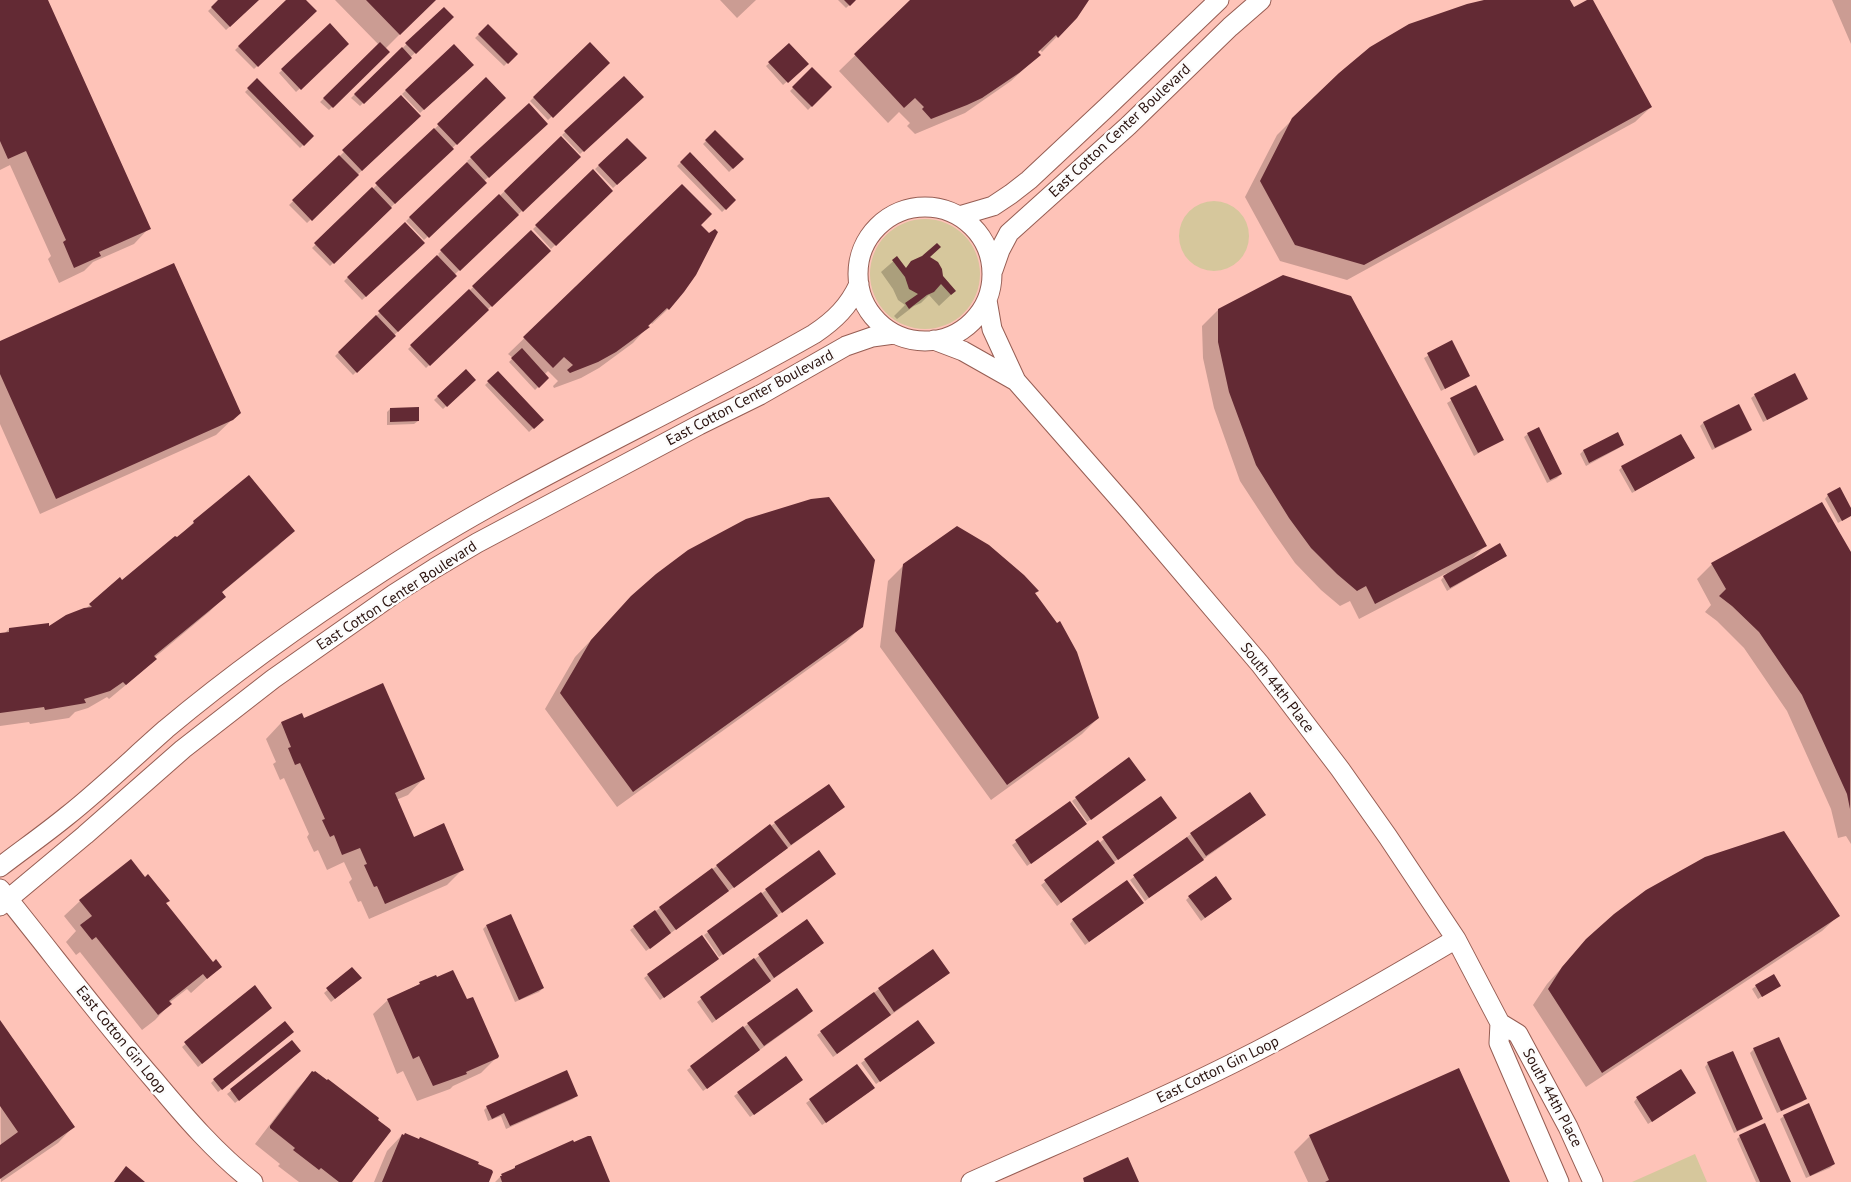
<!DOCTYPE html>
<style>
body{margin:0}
canvas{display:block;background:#f9d0c9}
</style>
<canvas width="1851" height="1182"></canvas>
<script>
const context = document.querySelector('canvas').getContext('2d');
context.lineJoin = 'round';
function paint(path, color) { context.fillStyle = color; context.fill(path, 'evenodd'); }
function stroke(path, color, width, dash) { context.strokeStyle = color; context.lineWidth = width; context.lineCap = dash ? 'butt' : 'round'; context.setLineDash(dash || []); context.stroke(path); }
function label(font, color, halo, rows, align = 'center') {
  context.font = font + ' "PT Sans",sans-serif'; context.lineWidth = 5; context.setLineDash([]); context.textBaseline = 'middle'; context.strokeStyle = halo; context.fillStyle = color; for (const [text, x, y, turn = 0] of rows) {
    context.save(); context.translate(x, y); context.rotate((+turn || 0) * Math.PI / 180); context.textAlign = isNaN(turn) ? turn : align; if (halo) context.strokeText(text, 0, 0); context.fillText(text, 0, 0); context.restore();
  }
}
const built = new Path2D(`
 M0 0H1851V1182H0Z`);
const green = new Path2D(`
 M1179 236a35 35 0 1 1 70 0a35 35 0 1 1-70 0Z
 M870 274a55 55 0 1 1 110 0a55 55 0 1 1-110 0Z
 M1695 1154 1707 1182H1632Z`);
const shadow = new Path2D(`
 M0 0H46L149 228 134 244 93 262 84 271 59 283 48 259 51 256 10 165 0 170Z
 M220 0H258L226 30 208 11Z
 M287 0H304L315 11 254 69 235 50Z
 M335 0H434L385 49 388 52 329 110 320 102 379 45Z
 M720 0H756L737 18Z
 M838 0H855L846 8Z
 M912 0H1088L1076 17 1042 52 1039 49 1036 52 1039 55 1011 81 965 113 915 134 907 126 910 123 899 112 888 123 839 71Z
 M1491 0H1569L1573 9 1592 0 1651 107 1635 122 1347 280 1280 261 1245 197 1277 135 1293 119Z
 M1832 0H1851V44Z
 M444 8 452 17 360 106 351 98Z
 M330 25 348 44 296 92 279 73Z
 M488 26 516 54 504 66 475 38Z
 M590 44 608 63 548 120 530 101Z
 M789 45 807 64 783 85 766 66Z
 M454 46 472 65 420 113 402 94Z
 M812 69 830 87 808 110 790 91Z
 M624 78 642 97 580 154 562 135Z
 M486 79 504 98 330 266 312 248Z
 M257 80 312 136 300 148 245 92Z
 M401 97 419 116 307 223 289 205Z
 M547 124 484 181 485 183 424 240 406 221 468 162 467 161 471 158Z
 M715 132 742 159 729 172 703 144Z
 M561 138 579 157 454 275 452 279 353 375 335 356 439 255 438 254Z
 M627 139 645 158 613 188 595 169Z
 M690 154 735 200 722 212 677 166Z
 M593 171 612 191 551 249 533 229Z
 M682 185 699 225 695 274 668 309 652 324 651 323 633 343 599 368 581 378 554 388 553 386 558 381 548 371 544 375 547 378 535 390 509 362 513 358 508 354Z
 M405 224 423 243 362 300 344 281Z
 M531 232 549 251 426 368 408 349Z
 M897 258 905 269 912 262 928 258 955 291 939 306 929 295 921 303 914 306 897 319 894 316 905 305 898 300 893 289 881 272Z
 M1218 310 1485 546 1470 561 1506 556 1447 591 1441 580 1447 573 1359 619 1350 601 1340 606 1321 590 1295 563 1274 533 1240 481 1214 408 1203 358 1202 326Z
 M1452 342 1469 375 1441 391 1424 358Z
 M0 343 239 413 216 435 40 514 0 424Z
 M466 370 474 380 443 409 434 400Z
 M498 373 542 420 529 432 485 385Z
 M1475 386 1502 439 1474 456 1447 403Z
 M1755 395 1807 399 1803 402 1763 422 1751 398Z
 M1738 406 1750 430 1747 433 1712 450 1700 426 1703 423Z
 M390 409 418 421 414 424 387 425V412Z
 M1617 433 1623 445 1619 448 1586 466 1580 454 1583 451Z
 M1528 434 1561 474 1557 478 1547 483 1524 437Z
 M1693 458 1632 493 1619 470 1622 467Z
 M1828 495 1851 510V515L1838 523 1825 499Z
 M1821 504 1851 555V844L1846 836 1838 838 1831 809 1787 711 1744 648 1717 621 1705 612 1711 605 1697 579 1712 564Z
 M194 522 293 530 278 546 221 593 224 597 209 612 154 658 155 659 139 674 109 699 107 697 88 708 75 712 69 718 30 724 29 722 0 726V634L5 633 9 629H48L85 609 177 539Z
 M904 565 1034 594 1098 718 1082 734 991 800 880 647 888 581Z
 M632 597 862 626 846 642 617 807 545 709 575 657Z
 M301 714 304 719 423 779 408 795 396 800 414 838 463 869 447 885 369 919 361 901 358 902 349 882 352 879 344 862 327 870 318 850 314 852 307 837 309 834 284 778 280 780 273 764 276 762 266 739 281 723Z
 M1129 759 1141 783 1087 822 1072 801Z
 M1160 797 1172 821 1114 862 1057 906 1041 885 1098 841 1099 843Z
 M1070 803 1082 827 1027 866 1012 845Z
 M844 807 646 951 630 930 775 823Z
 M1261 818 1145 901 1130 880 1191 834Z
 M819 852 831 877 719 957 704 935Z
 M1189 897 1227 902 1201 921 1186 900Z
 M80 901 165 904 213 963 220 967 191 993 187 989 169 1003 170 1004 155 1020 142 1030 80 952 76 955 66 942 76 931 64 916Z
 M1139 906 1085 945 1070 924 1073 920Z
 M1838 916 1822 931 1586 1087 1533 1005 1547 984 1587 940Z
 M806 921 819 946 712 1023 697 1002Z
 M486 926 543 988 539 992 515 1002 483 929Z
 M714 962 660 1000 644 978 648 975Z
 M352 969 356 982 331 1002 324 993Z
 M454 972 466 1001 497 1057 481 1073 453 1086 450 1089 417 1101 403 1071 397 1074 373 1014 389 999 436 976 437 979Z
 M945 976 833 1057 817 1035 879 989Z
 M1756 986H1779L1758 999 1752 989Z
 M254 987 267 1011 198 1067 182 1047Z
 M808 1015 703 1091 687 1070 748 1024Z
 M0 1022 73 1127 58 1143 1 1182Z
 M918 1022 930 1046 876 1084 861 1063Z
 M289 1035 218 1092 211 1083 214 1080Z
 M292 1041 296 1054 235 1103 227 1094Z
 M1754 1049 1805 1099 1802 1102 1777 1113 1750 1053Z
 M1708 1063 1762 1119 1758 1122 1734 1133 1705 1067Z
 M857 1066 870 1091 822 1125 806 1103Z
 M312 1073 350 1182H299L278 1166 280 1164 255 1144 297 1089Z
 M798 1083 750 1117 734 1096 738 1093Z
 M1695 1093 1648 1124 1634 1102 1637 1098Z
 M577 1095 573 1099 506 1129 501 1116 488 1121 484 1110 487 1107Z
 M1784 1116 1834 1164 1830 1168 1806 1178 1780 1119Z
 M402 1135 477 1164 488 1182H374L387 1151Z
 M1310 1136 1509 1182H1308L1294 1152Z
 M1740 1136 1790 1182H1756L1737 1139Z
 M515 1167 609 1182H495L502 1175 511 1171Z`);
const building = new Path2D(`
 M0 0H48L151 229 99 252 101 256 74 268 63 242 66 240 26 151 8 159 0 141Z
 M218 0H259L230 27 211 7Z
 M286 0H306L317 11 258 67 238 46Z
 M366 0H436L400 35Z
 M844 0H856L850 6Z
 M910 0H1089L1077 18 1058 38 1056 35 1038 52 1041 55 1019 73 982 98 967 105 931 119 922 109 924 107 915 98 904 108 854 54Z
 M1484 0H1570L1574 7 1587 0H1593L1652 107 1364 265 1295 245 1260 181 1292 118 1339 73 1370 47 1409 24 1467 4Z
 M444 7 454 17 416 54 405 43Z
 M330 23 349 44 301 90 281 69Z
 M488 24 518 54 508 64 478 34Z
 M380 42 390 52 333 108 323 98Z
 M590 42 610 63 553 118 533 97Z
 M789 43 809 64 788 83 768 62Z
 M454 44 474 65 424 110 405 90Z
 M402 47 412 58 364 104 354 94Z
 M812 67 832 87 812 107 792 87Z
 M624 76 644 97 584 152 564 131Z
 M486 77 506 98 457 145 437 124Z
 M257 78 314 136 304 146 247 88Z
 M401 95 421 116 362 171 342 150Z
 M529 103 548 124 489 178 470 157Z
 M434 128 454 149 395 204 375 183Z
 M715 130 744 159 733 169 705 140Z
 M561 136 581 157 523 212 504 191Z
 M627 138 647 158 617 185 598 165Z
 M690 152 736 200 726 210 680 162Z
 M339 155 359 175 312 221 292 200Z
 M467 162 487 183 429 238 409 217Z
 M593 169 613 191 556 246 535 225Z
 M682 184 712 214 701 225 709 233 715 229 718 232 696 275 684 292 669 310 667 308 648 326 650 327 616 352 598 362 570 373 567 370 573 365 564 357 553 368 523 337Z
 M372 187 392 208 334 264 314 243Z
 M499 194 519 215 460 271 440 250Z
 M405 222 425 243 366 297 347 277Z
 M531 230 551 251 492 307 472 286Z
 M937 243 941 247 930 257 938 262 942 269 943 276 956 291 951 295 941 284 934 292 927 295 909 309 905 303 918 294 909 289 905 277 892 260 897 256 906 268 911 261 922 256Z
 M437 255 457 276 398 332 378 311Z
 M174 263 241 413 233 420 56 499 0 374V341Z
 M1283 275 1351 296 1487 546 1375 604 1366 586 1357 591 1337 574 1311 548 1289 518 1256 465 1229 392 1218 342V309Z
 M469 289 489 310 430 366 410 345Z
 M376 315 396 336 357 373 338 352Z
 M1452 340 1470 376 1445 389 1427 353Z
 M522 348 549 378 539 388 511 358Z
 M466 369 476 380 447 407 437 396Z
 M498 371 544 420 534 429 487 381Z
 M1795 373 1808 399 1767 420 1754 394Z
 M1476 385 1504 440 1478 453 1450 398Z
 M1739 404 1752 430 1715 448 1703 422Z
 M419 407V421L390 422V408Z
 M1539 427 1562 474 1550 480 1527 433Z
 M1618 432 1624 445 1589 463 1583 450Z
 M1681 434 1695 458 1635 491 1621 466Z
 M249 475 295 531 222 592 226 597 154 656 157 659 126 685 123 682 110 691 84 699 86 703 45 710 44 707 0 713V633L9 632V628L49 623V626L66 615 84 608 92 607 89 604 120 577 122 580 175 536 177 537 194 523 193 521Z
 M1840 487 1851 508V516L1842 521 1827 494Z
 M829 497 875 560 863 627 633 792 560 693 591 640 631 596 656 574 688 550 746 519 811 499Z
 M1822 502 1851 552 1850 809 1847 794 1802 695 1759 632 1732 606 1719 596 1726 589 1711 563Z
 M957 526 989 545 1024 575 1039 591 1035 593 1057 623 1060 621 1077 652 1099 718 1007 785 895 631 903 564Z
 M1500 543 1507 556 1450 588 1443 576Z
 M383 683 425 779 395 793 414 837 444 823 464 870 385 904 377 886 374 887 364 865 367 864 360 848 342 855 334 835 330 837 322 820 325 819 300 763 295 765 288 748 291 747 281 722 302 713 304 718Z
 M1129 757 1146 780 1091 820 1075 797Z
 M829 784 845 807 791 845 774 822Z
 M1250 792 1266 815 1206 856 1190 833Z
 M1161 796 1177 818 1118 860 1102 837Z
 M1070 801 1087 824 1031 864 1015 840Z
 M770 824 788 848 734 888 716 865Z
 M1784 831 1840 916 1602 1073 1548 989 1562 967 1586 939 1614 914 1646 890 1705 857Z
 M1187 837 1204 860 1149 898 1133 875Z
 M1098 840 1115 863 1061 903 1044 880Z
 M819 850 836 874 782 913 765 889Z
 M131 859 145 877 148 874 170 901 166 903 213 962 216 959 222 967 207 979 203 974 169 1001 172 1004 158 1015 96 937 92 940 80 925 92 916 79 900Z
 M712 868 729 891 676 930 659 907Z
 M1216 876 1232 899 1205 918 1188 896Z
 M1127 880 1144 903 1089 942 1072 919Z
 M761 892 778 916 723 955 707 931Z
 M655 910 671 933 650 949 633 926Z
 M511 914 544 988 519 1000 486 925Z
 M807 919 824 943 774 978 758 954Z
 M702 935 719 959 664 998 647 974Z
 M933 949 950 973 894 1012 878 988Z
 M754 958 771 981 716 1020 700 997Z
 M352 967 362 978 335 999 326 988Z
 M453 970 467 999 473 997 499 1056 498 1058 466 1072 467 1074 433 1086 419 1056 413 1059 387 999 420 984 419 982 436 975 437 977Z
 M1774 974 1781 986 1762 997 1755 985Z
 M255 985 272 1008 202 1064 184 1042Z
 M797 988 813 1011 764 1046 747 1023Z
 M874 992 891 1015 837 1054 820 1031Z
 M0 1020 75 1127 0 1179V1145L18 1132 0 1106Z
 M918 1020 935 1043 880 1082 864 1059Z
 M285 1021 294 1032 222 1090 213 1079Z
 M743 1026 760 1050 707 1089 690 1066Z
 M1779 1037 1807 1099 1781 1111 1753 1048Z
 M292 1040 301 1051 239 1101 230 1089Z
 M1733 1051 1763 1119 1737 1131 1707 1062Z
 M786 1056 803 1080 754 1115 737 1092Z
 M857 1064 875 1088 826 1123 809 1099Z
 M1459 1068 1510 1182H1325L1329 1180 1309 1135Z
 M1681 1069 1696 1093 1652 1122 1636 1097Z
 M567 1070 578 1096 510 1126 504 1113 492 1119 486 1106Z
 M312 1071 314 1072 315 1071 327 1080 328 1079 379 1118 378 1120 390 1129 391 1131 352 1182H339L321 1168 319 1170 293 1150 295 1148 270 1128V1126Z
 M1809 1103 1835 1164 1810 1176 1783 1115Z
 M1765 1123 1791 1182H1760L1739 1135Z
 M405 1133 419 1139 420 1137 479 1162 478 1164 492 1170 493 1172 489 1182H382L402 1134 404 1135Z
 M588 1136H591L610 1182H502L500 1176H502L501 1174 515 1168V1166L573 1140 574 1142Z
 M1128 1157 1139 1182H1084L1083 1178Z
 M126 1166 145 1182H114Z`);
const street = new Path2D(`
 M858 274a67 67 0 1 1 134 0a67 67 0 1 1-134 0Z
 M959 216 993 206 1011 194 1029 180 1107 107 1219 0
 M993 270 1000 250 1009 233 1128 126 1230 27 1261 0
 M987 300 992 329 1016 381 1130 511 1260 664 1340 769 1388 837 1456 939 1500 1023 1518 1034 1568 1127 1593 1182
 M934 340 963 351 1016 381
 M0 867C22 850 45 834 67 816 101 789 133 758 166 729 234 672 306 621 380 573 518 482 671 416 814 334 835 320 849 306 859 284
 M0 889C52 953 101 1019 155 1081 185 1117 216 1153 253 1182
 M0 906 85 835 183 749 273 679 394 594 435 568 477 543 699 425 760 395 846 346 872 337 894 334
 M1500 1023 1499 1043 1559 1182
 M971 1182C1067 1139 1164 1099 1257 1051 1325 1016 1390 978 1456 939`);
const streetNames = [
 ["East Cotton Center Boulevard",1120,131,-43],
 ["East Cotton Center Boulevard",750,398,-28],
 ["East Cotton Center Boulevard",397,596,-33],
 ["South 44th Place",1277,688,52],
 ["East Cotton Gin Loop",121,1040,51],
 ["East Cotton Gin Loop",1218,1070,-26],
 ["South 44th Place",1552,1098,62]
];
paint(built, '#fec3b8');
paint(green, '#d6c79c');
paint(shadow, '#0003');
paint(building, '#632a34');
stroke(street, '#965d53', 21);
stroke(street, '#fff', 19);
label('15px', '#2b1410', '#fcfcfc', streetNames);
</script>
